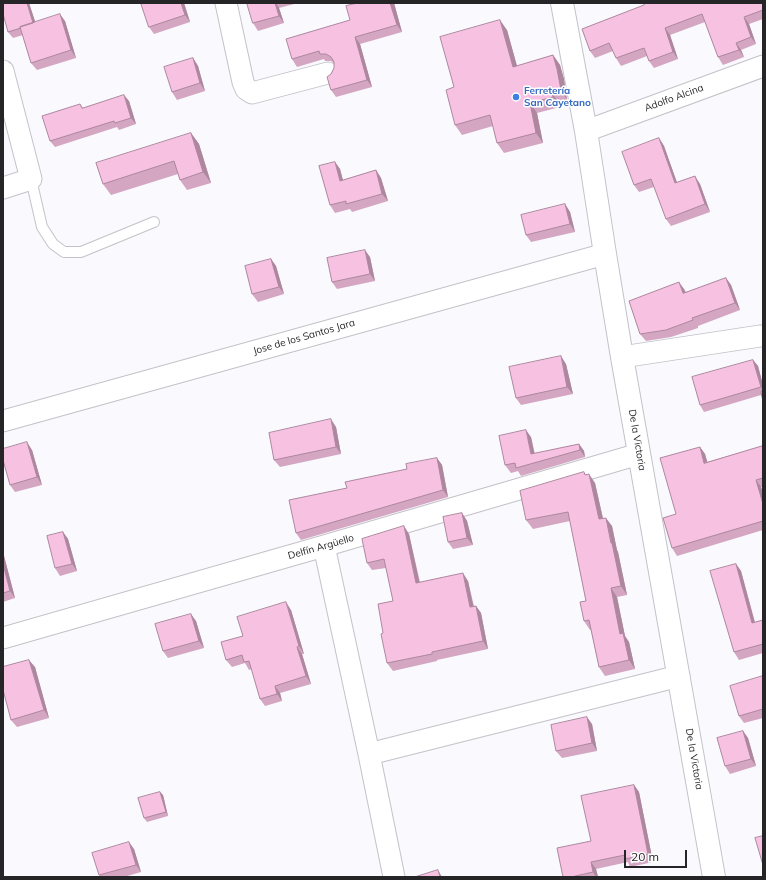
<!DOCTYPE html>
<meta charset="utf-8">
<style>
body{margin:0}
#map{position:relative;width:766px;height:880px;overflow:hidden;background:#f9f9fe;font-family:Mulish,sans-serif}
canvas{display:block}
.frame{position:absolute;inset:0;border:4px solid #252427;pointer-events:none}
.scale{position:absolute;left:624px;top:850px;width:63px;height:18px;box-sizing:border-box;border:2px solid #252427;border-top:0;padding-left:5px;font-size:12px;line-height:14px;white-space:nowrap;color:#252427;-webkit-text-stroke:3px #fff;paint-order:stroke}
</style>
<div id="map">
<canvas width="766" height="880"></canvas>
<div class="frame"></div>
<div class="scale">20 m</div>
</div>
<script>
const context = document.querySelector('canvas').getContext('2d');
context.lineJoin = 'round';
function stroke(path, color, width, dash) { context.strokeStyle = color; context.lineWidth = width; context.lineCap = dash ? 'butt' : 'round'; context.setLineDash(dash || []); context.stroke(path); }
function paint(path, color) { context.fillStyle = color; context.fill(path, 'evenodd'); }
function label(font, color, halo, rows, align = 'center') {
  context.font = font + ' Mulish,sans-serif'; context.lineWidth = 3; context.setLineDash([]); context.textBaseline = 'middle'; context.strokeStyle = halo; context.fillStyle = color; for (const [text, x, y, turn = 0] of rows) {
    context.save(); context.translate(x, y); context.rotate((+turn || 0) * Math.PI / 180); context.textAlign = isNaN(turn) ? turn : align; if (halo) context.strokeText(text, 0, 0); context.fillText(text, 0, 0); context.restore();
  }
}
const lane = new Path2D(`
 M31 179 42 227 53 244 64 252H81L154 222`);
const street = new Path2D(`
 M226 3 243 82 246 89 252 93 328 73
 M3 71 31 179 3 188
 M586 131 763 66
 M622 357 760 336H763
 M3 421 605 254
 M324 546 369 754 394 877
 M3 638 324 546 639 454
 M369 754 679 676`);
const secondary = new Path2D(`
 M562 3 586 131 605 254 622 357 714 877`);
const wall = new Path2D(`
 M3 3H29L35 22 65 21 76 58 37 70 31 63 23 35 13 38 8 32Z
 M141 3H184L190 22 154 34 149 27Z
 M247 3H298L279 8 284 23 258 31 253 23Z
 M394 3 402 32 360 44 372 87 336 97 331 90V74L334 68V63L331 61H325L324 59 297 67 292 59 350 20Z
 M763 3V19L749 24 756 44 741 50 744 57 723 65 718 57 705 22 670 35 678 59 654 68 649 61 647 56 621 66 616 58 613 51 595 58 590 51 582 29Z
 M507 30 517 66 553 55 560 65 564 79 567 100 559 103 560 107 537 113 543 143 504 153 497 143 493 126 462 135 455 125 454 87Z
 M193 58 198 66 205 91 177 100 172 92Z
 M129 101 136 124 119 130 117 127 55 147 50 141 80 104 83 108Z
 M191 133 199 144 211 183 187 190 180 180 178 174 111 195 103 184Z
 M659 138 664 146 677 183 700 184 710 212 671 226 666 219 654 187 639 192 634 185Z
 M335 162 340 169 343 180 376 170 381 178 388 201 352 212 350 209 335 213 330 205Z
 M565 204 570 212 575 232 531 242 526 235Z
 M370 257 375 281 337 289 332 282Z
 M271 259 276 266 284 294 258 302 252 294Z
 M726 278 731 285 740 310 698 326V328L671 337 646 341 640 334 684 289 686 292Z
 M753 360 758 366 763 385V401L761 395 704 412 700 405Z
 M566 364 573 394 521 405 516 398Z
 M336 427 341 454 280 467 274 460Z
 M531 437 535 454 579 444 584 451 585 457 521 476 518 471 511 473 505 465Z
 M763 446V487H761L763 493V530L677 556 672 548 676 514 700 447 705 454 707 462Z
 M32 450 42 485 15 492 10 485Z
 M437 458 442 465 448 497 301 540 296 533 347 488 407 469Z
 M586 475 595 483 603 518 612 526 617 550 618 552 627 595 617 597 625 636 629 642 635 669 605 676 599 667 591 630H590L584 621 586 601 570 521 533 529 526 520Z
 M462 513 467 521 473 545 453 549 448 542Z
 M63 532 68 539 77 571 60 576 55 568Z
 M409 534 420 582 468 581 474 606H476L481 613 488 649 437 660V661L393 671 387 663 383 633 393 601 386 568 372 570 367 563Z
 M3 552 15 598 3 602Z
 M736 564 741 571 755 622 763 620V653L739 660 734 652Z
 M291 610 304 654H302L311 684 280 693 282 701 265 706 260 699 252 669 249 670 245 663 232 667 226 660 243 636Z
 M196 621 204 648 168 658 163 651Z
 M35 667 49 718 17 727 11 720Z
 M763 676V718L744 723 739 716Z
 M592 724 597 751 562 758 556 751Z
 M743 731 748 738 756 766 730 774 725 766Z
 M634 785 639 792 653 862 630 867 628 862 596 869 598 877H563Z
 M160 792 163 795 168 816 147 822 144 818Z
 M134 849 141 872 124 877H100L99 875Z`);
const shadedWall = new Path2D(`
 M27 3H29L38 30 33 24Z
 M181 3H184L190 22 185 15Z
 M275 3H276L279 8 284 23 279 16Z
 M390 3H394L402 32 397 25Z
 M60 14 65 21 76 58 71 50Z
 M744 17 749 24 756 44 751 37Z
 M500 20 507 30 520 77 513 67Z
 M665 28 670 35 678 59 673 52Z
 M355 37 360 44 372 87 367 80Z
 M736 43 741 50 744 57 739 50Z
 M553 55 560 65 564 79 567 100 561 90Z
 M193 58 198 66 205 91 200 83Z
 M552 93 559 103 560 107 553 97Z
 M124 95 129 101 136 124 131 118Z
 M530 103 537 113 543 143 536 133Z
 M191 133 199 144 211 183 203 172Z
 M659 138 664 146 680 191 675 183Z
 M335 162 340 169 345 188 340 181Z
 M376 170 381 178 388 201 382 194Z
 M695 176 700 184 710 212 705 204Z
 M565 204 570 212 575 232 570 224Z
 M365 250 370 257 375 281 370 274Z
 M271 259 276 266 284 294 279 287Z
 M726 278 731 285 740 310 735 303Z
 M679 282 684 289 689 301 683 293Z
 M561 356 566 364 573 394 567 387Z
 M753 360 758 366 763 385V390L761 387Z
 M331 419 336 427 341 454 336 447Z
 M526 430 531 437 536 462 531 454Z
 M27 442 32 450 42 485 37 477Z
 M579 444 584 451 585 457 580 450Z
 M700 447 705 454 710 471 704 463Z
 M437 458 442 465 448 497 443 490Z
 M589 474 595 483 605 528 599 519Z
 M756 480 761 487 763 493V504Z
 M462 513 467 521 473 545 467 538Z
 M606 518 612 526 617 550 618 552 627 595 621 586Z
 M404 526 409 534 421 590 416 583Z
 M63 532 68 539 77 571 72 564Z
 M3 552 15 598 10 591 3 564Z
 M736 564 741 571 757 631 752 623Z
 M463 573 468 581 475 615 470 607Z
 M611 588 617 597 625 636 629 642 635 669 629 660 620 634Z
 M286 602 291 610 304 654 299 646Z
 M476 606 481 613 488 649 483 641Z
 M191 614 196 621 204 648 199 641Z
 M297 647 302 654 311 684 306 676Z
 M29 660 35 667 49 718 44 710Z
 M275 686 280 693 282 701 277 694Z
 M587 717 592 724 597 751 592 743Z
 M743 731 748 738 756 766 751 759Z
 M634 785 639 792 653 862 648 854Z
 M160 792 163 795 168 816 166 812Z
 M129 842 134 849 141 872 136 865Z
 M591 862 596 869 598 877H596L593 872Z
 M438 870 442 877H440Z`);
const building = new Path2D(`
 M3 3H27L33 23 20 27 21 28 8 32 3 14Z
 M141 3H181L185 15 149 27Z
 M247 3H275L279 16 253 23Z
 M358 3H390L397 25 355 37 367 80 331 90 327 77 331 74 334 68V62L331 57 326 54H320L319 51 292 59 286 39 350 20 346 6Z
 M644 3H763V10L744 17 751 37 736 43 739 50 718 57 702 14 665 28 673 52 649 61 644 48 616 58 611 47 609 43 590 51 582 29 644 5Z
 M60 14 71 50 31 63 20 27Z
 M500 20 513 67 553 55 557 69 561 90 552 93 553 97 530 103 536 133 497 143 490 115 455 125 446 90 454 87 440 37Z
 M193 58 200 83 172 92 164 67Z
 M124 95 131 118 115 123 114 121 50 141 42 116 80 104 82 108Z
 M191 133 203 172 180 180 174 161 103 184 96 163Z
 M659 138 675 183 695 176 705 204 666 219 651 179 634 185 622 152Z
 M335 162 340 181 376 170 382 194 346 204V201L330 205 319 166Z
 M565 204 570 224 526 235 521 215Z
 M365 250 370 274 332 282 327 258Z
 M271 259 279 287 252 294 245 266Z
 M726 278 735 303 692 318 693 320 666 330 640 334 629 301 679 282 683 293Z
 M561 356 567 387 516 398 509 367Z
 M753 360 761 387 700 405 692 377Z
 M763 391V401L761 392Z
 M331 419 336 447 274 460 269 433Z
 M526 430 531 454 579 444 580 450 516 468 515 463 505 465 499 436Z
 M27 442 37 477 10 485 3 460V449Z
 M763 446V478L756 480 763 504V521L672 548 663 518 676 514 660 458 700 447 704 463Z
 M437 458 443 490 296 533 289 500 347 488 345 482 407 469 406 464Z
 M584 472 585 475 589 474 599 519 606 518 611 543H612L621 586 611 588 620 634 623 633 629 660 599 667 589 620 584 621 580 602 586 601 568 512 526 520 520 491Z
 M462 513 467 538 448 542 443 517Z
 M404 526 416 583 463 573 470 607 476 606 483 641 432 652V654L387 663 381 634 383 633 378 604 393 601 384 559 367 563 362 539Z
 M63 532 72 564 55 568 47 536Z
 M3 564 10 591 3 593Z
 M736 564 752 623 763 620V644L734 652 710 571Z
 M286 602 299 646 297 647 306 676 275 686 277 694 260 699 249 661 244 662 242 655 226 660 221 642 243 636 237 617Z
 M191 614 199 641 163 651 155 624Z
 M29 660 44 710 11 720 3 690V667Z
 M763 676V709L739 716 730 686Z
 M587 717 592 743 556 751 551 725Z
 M743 731 751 759 725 766 717 738Z
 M634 785 648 854 625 859V855L591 862 593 872 571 877H563L557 848 591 841 581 796Z
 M160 792 166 812 144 818 138 798Z
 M763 836V865L755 838Z
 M129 842 136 865 99 875 92 853Z
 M438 870 440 877H415Z`);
const markers = [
 [516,97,4,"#3f7fe0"]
];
const shopNames = [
 ["Ferretería",524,91],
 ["San Cayetano",524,103]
];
const streetNames = [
 ["Adolfo Alcina",674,98,-20],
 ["Jose de los Santos Jara",304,337,-16],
 ["De la Victoria",637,440,80],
 ["Delfín Argüello",321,547,-16],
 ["De la Victoria",694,759,80]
];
stroke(lane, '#c3c2c8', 12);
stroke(street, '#c3c2c8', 23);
stroke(secondary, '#c3c2c8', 24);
stroke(lane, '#fff', 10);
stroke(street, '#fff', 21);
stroke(secondary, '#fff', 22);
paint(wall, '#d4a6c2');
paint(shadedWall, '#ad879e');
paint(building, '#f7c1e2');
stroke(building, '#ad879e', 1);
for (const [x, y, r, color] of markers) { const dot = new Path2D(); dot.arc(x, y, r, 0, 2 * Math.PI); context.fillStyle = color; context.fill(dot); stroke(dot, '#fff', 1.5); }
label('bold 10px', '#366cbe', '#fff', shopNames, 'left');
label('10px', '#252427', '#fff', streetNames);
</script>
